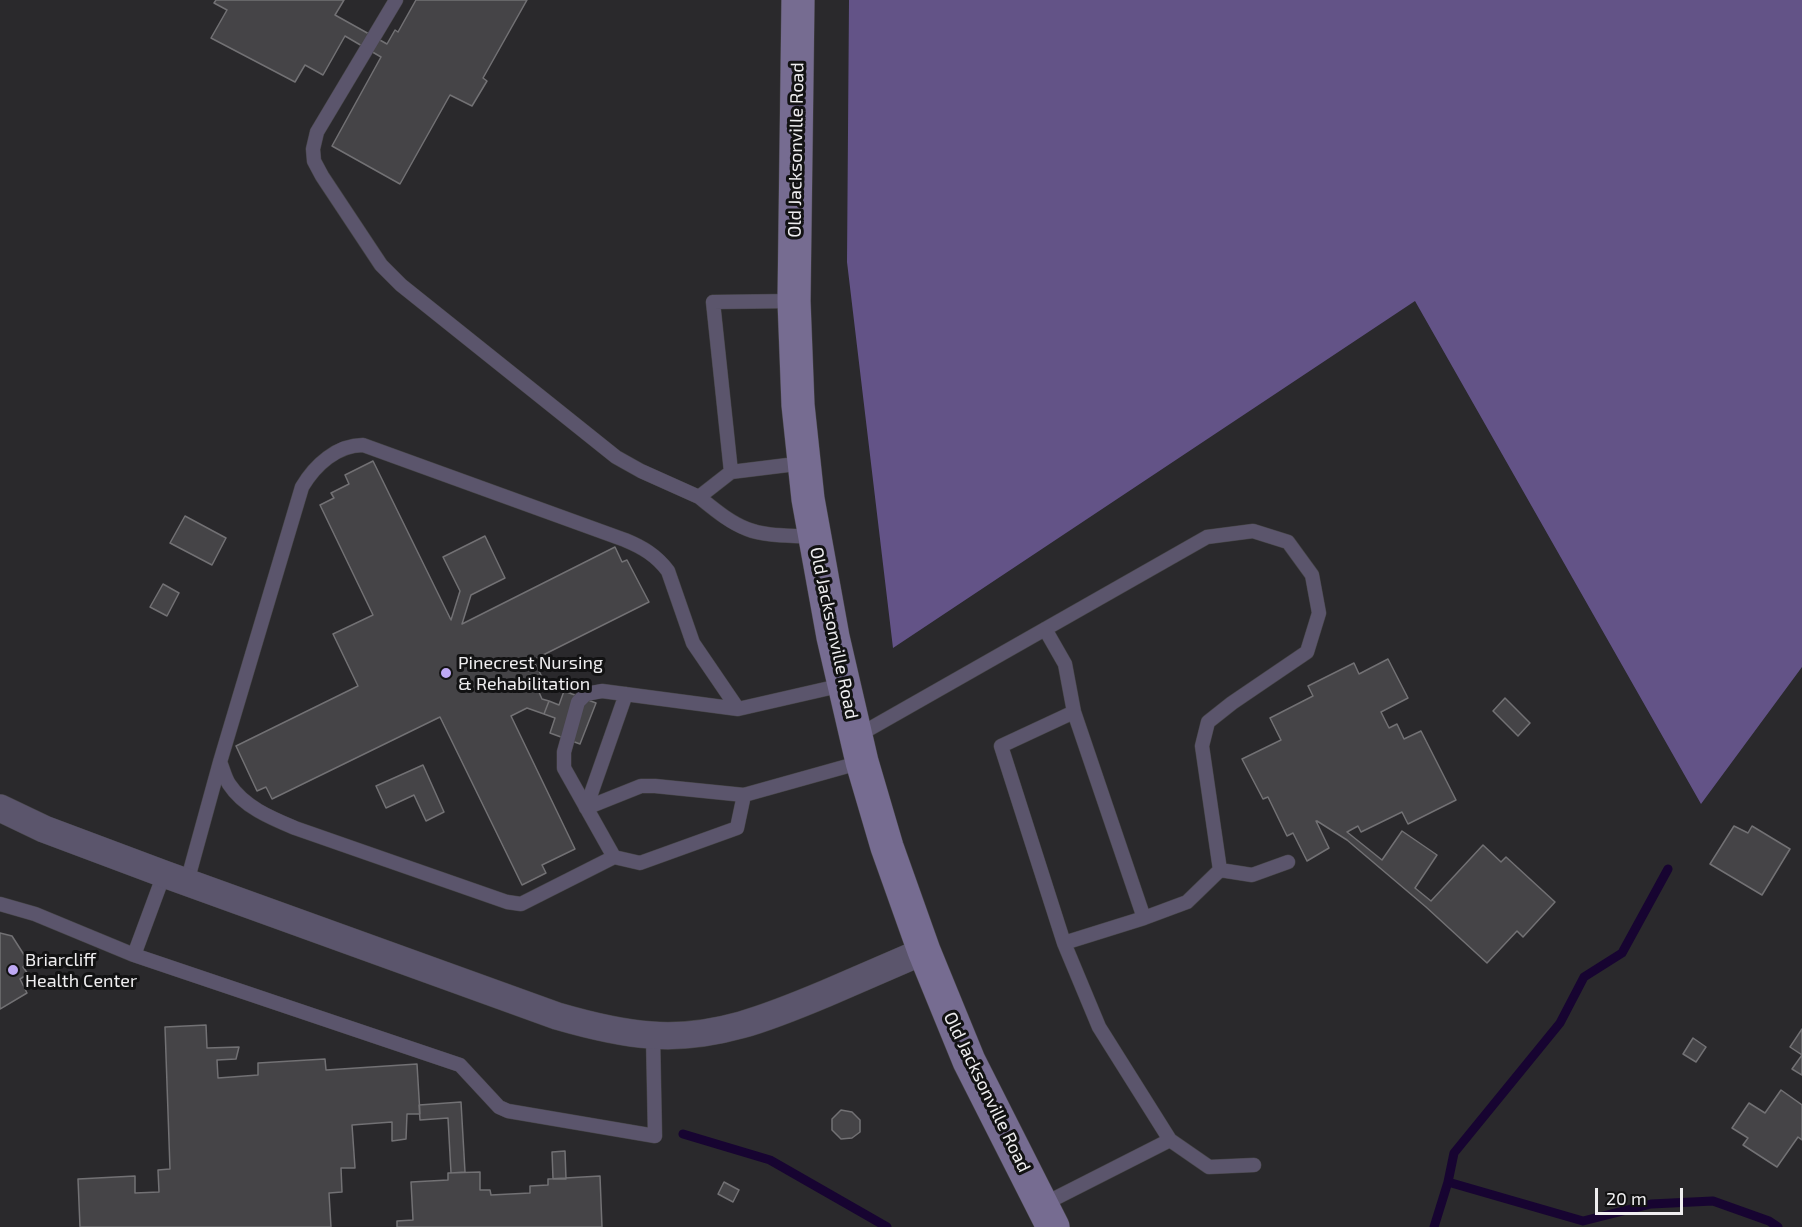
<!DOCTYPE html>
<style>
body{margin:0}
#map{position:relative;width:1802px;height:1227px;overflow:hidden;background:#2a292c;font-family:"Exo 2",sans-serif}
canvas{display:block}
.scale{position:absolute;left:1595px;top:1188px;width:88px;height:27px;box-sizing:border-box;border:3px solid #efeef0;border-top:0;padding-left:8px;font-size:18px;line-height:21px;white-space:nowrap;color:#efeef0;-webkit-text-stroke:4px #121213;paint-order:stroke}
</style>
<div id="map">
<canvas width="1802" height="1227"></canvas>
<div class="scale">20 m</div>
</div>
<script>
const context = document.querySelector('canvas').getContext('2d');
context.lineJoin = 'round';
function paint(path, color) { context.fillStyle = color; context.fill(path, 'evenodd'); }
function stroke(path, color, width, dash) { context.strokeStyle = color; context.lineWidth = width; context.lineCap = dash ? 'butt' : 'round'; context.setLineDash(dash || []); context.stroke(path); }
function label(font, color, halo, rows, align = 'center') {
  context.font = font + ' "Exo 2",sans-serif'; context.lineWidth = 6; context.setLineDash([]); context.textBaseline = 'middle'; context.strokeStyle = halo; context.fillStyle = color; for (const [text, x, y, turn = 0] of rows) {
    context.save(); context.translate(x, y); context.rotate((+turn || 0) * Math.PI / 180); context.textAlign = isNaN(turn) ? turn : align; if (halo) context.strokeText(text, 0, 0); context.fillText(text, 0, 0); context.restore();
  }
}
const forest = new Path2D(`
 M849 0H1802V667L1701 804 1415 301 893 648 847 262Z`);
const stream = new Path2D(`
 M683 1134 770 1160 887 1227
 M1448 1182 1454 1153 1560 1023 1584 977 1622 953 1668 869
 M1434 1227 1448 1182 1583 1221 1651 1204 1713 1201 1769 1221 1778 1227`);
const building = new Path2D(`
 M216 0H344L335 15 387 44 395 30 398 32 416 0H527L483 78 487 81 472 106 450 95 400 184 332 146 381 57 345 36 323 75 305 65 295 82 211 38 227 10 214 3Z
 M373 461 451 620 460 591 443 557 485 536 505 578 471 595 462 624 615 547 622 562 627 560 649 602 533 660 547 686 538 690 542 699 549 701 544 714 527 708 511 716 575 849 542 865 546 873 522 885 440 717 272 799 266 787 257 791 236 746 358 686 333 634 373 615 320 505 334 498 331 493 349 484 345 475Z
 M185 516 226 538 212 565 170 543Z
 M163 584 179 593 167 616 150 607Z
 M1388 659 1408 698 1381 712 1389 728 1397 724 1404 739 1421 731 1456 800 1408 824 1402 812 1361 832 1358 826 1347 832 1382 860 1402 831 1437 855 1415 888 1431 901 1483 845 1501 862 1506 857 1555 902 1523 937 1517 931 1487 963 1426 907 1347 840 1317 821H1316L1329 848 1307 861 1293 833 1287 836 1268 797 1263 799 1242 759 1281 740 1270 718 1313 696 1308 686 1354 663 1359 674Z
 M564 691 596 703 580 744 550 733 555 718 544 714 549 701 559 705Z
 M1505 698 1530 723 1518 736 1493 711Z
 M423 765 444 812 426 821 414 795 386 808 376 786Z
 M1734 826 1748 833 1752 826 1790 849 1762 895 1710 864Z
 M0 933 12 936 28 961 23 967 28 974 20 979 27 993 0 1009Z
 M206 1025 207 1048 239 1047 236 1059 217 1060 218 1078 258 1075V1063L325 1059 326 1070 417 1064 420 1114H407L406 1139 392 1141V1122L352 1125 355 1168H341L342 1192 329 1193 331 1227H80L78 1179 135 1176V1193L159 1192 158 1170 170 1169 165 1027Z
 M1802 1029V1075L1792 1069 1802 1055 1790 1047Z
 M1693 1038 1706 1047 1696 1062 1683 1054Z
 M1781 1090 1802 1105V1140L1798 1137 1777 1167 1743 1145 1748 1138 1732 1128 1749 1103 1765 1113Z
 M461 1102 465 1172 451 1173 448 1118 420 1120 419 1105Z
 M841 1110 852 1112 860 1120V1132L852 1138 841 1139 832 1130V1119Z
 M565 1151 566 1179H553L552 1152Z
 M480 1172V1190H490L491 1195 530 1193V1186L548 1185V1179L600 1176 602 1227H397V1221L413 1220 411 1182 448 1180V1173Z
 M724 1182 739 1190 733 1202 718 1194Z`);
const lane = new Path2D(`
 M396 0 317 132 313 149 314 161 322 176 381 265 401 285 616 457 641 471 699 497
 M804 463 731 472 699 497C714 509 729 522 747 529 767 537 793 535 814 537
 M731 472 713 302 794 301
 M1045 629 1065 664 1074 712
 M857 736 1207 537 1253 531 1288 542 1312 575 1319 613 1307 652 1232 703 1208 722 1202 746 1220 870 1187 902 1144 918
 M220 762C223 769 225 778 229 784 244 807 271 818 295 828L507 902 521 904 614 857 640 863 737 828 744 795
 M586 808 641 786H655L744 795 862 762
 M586 808 626 694
 M614 857 564 768V752L578 702 586 694 602 691 738 709 843 685
 M1220 870 1252 875 1288 862
 M187 882 220 762 302 487C315 465 337 445 363 445L625 540C642 547 656 555 668 571L693 643 738 709
 M0 904 35 914 134 955 460 1065 499 1107 508 1111 655 1136 653 1036
 M1064 943 1144 918 1074 712 1001 746 1064 943 1099 1027 1170 1140
 M134 955 164 874
 M1042 1205 1170 1140 1209 1167 1254 1165`);
const street = new Path2D(`
 M0 808 44 829 164 874 557 1016C588 1025 619 1033 651 1035 714 1040 770 1017 827 993 860 979 892 965 924 951`);
const secondary = new Path2D(`
 M798 0 794 301 798 405 808 499 833 637 862 762 887 847 924 951 969 1061 1053 1227`);
const markers = [
 [446,673,6,"#bea9f4"],
 [13,970,6,"#bea9f4"]
];
const streetNames = [
 ["Old Jacksonville Road",796,150,-89],
 ["Old Jacksonville Road",834,633,78],
 ["Old Jacksonville Road",987,1092,64]
];
const poiNames = [
 ["Pinecrest Nursing",458,663],
 ["& Rehabilitation",458,684],
 ["Briarcliff",25,960],
 ["Health Center",25,981]
];
paint(forest, '#635387');
stroke(stream, '#170431', 9);
paint(building, '#454447');
stroke(building, '#727174', 1.5);
stroke(lane, '#464547', 15);
stroke(street, '#464547', 28);
stroke(secondary, '#464547', 34);
stroke(lane, '#5b556c', 14);
stroke(street, '#5b556c', 27);
stroke(secondary, '#766c91', 33);
for (const [x, y, r, color] of markers) { const dot = new Path2D(); dot.arc(x, y, r, 0, 2 * Math.PI); context.fillStyle = color; context.fill(dot); stroke(dot, '#121213', 2); }
label('18px', '#efeef0', '#121213', streetNames);
label('18px', '#efeef0', '#121213', poiNames, 'left');
</script>
